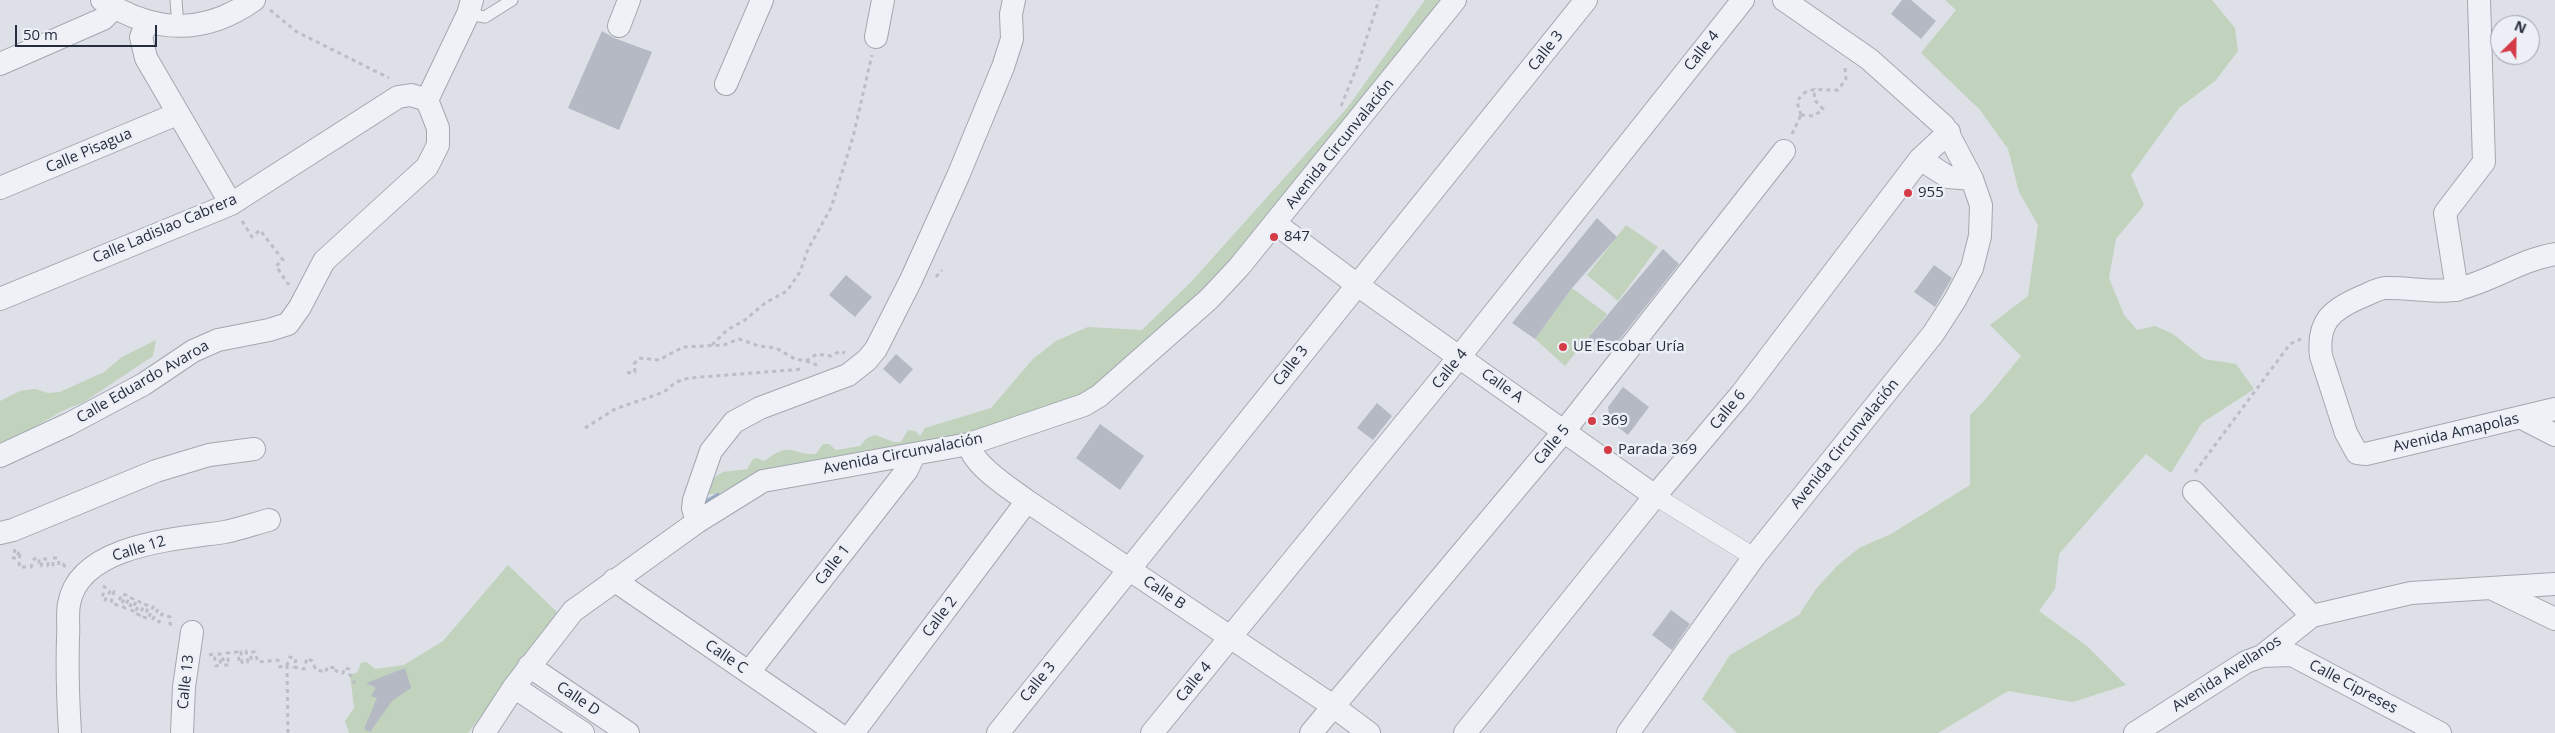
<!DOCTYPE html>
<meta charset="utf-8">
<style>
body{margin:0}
#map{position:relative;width:2555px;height:733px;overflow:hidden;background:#dde0e7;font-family:"Open Sans",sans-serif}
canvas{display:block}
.north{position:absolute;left:2490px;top:15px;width:50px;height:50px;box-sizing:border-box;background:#eceff5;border:1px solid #9da1ac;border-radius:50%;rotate:23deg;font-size:14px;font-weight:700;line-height:20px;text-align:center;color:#262d3e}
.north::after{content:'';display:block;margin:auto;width:18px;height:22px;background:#d33b47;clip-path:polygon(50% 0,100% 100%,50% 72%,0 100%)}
.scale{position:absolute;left:15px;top:25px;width:142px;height:22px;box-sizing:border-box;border:2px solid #262d3e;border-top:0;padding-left:6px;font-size:15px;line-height:18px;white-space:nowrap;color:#262d3e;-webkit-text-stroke:4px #eceff5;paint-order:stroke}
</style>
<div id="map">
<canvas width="2555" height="733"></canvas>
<div class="north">N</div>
<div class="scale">50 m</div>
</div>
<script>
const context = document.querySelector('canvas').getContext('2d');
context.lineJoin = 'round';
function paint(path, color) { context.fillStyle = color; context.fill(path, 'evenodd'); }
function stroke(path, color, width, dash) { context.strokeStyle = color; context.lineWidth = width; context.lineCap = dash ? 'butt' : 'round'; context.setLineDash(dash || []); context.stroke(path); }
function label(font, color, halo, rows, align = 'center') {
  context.font = font + ' "Open Sans",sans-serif'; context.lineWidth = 5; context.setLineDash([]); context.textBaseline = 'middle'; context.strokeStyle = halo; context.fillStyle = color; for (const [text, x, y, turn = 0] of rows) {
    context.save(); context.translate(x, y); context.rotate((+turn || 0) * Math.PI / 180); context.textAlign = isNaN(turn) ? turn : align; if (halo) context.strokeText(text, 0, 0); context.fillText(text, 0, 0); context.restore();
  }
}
const green = new Path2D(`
 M1425 0H1449L1213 286 1093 392 957 438 762 470 718 494H706C717 467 723 473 747 469L753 459 757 458 764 461C793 440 790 455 816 454L823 444H829L836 450 860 446 867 438 875 435 894 442H901L908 430 915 431 920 436 925 428 991 408 1033 359 1056 341 1088 327 1142 330 1191 282 1347 108Z
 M1945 0H2212L2235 28 2238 51 2215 81 2179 108 2131 175 2144 205 2116 239 2109 278 2124 315 2137 330 2155 326 2173 334 2204 359 2236 364 2254 389 2202 423 2171 473 2146 454 2059 554 2055 589 2039 611 2087 646 2126 685 2073 702 2008 691 1938 733H1737L1702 699 1730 655 1799 615 1816 589 1837 566 1859 548 1891 534 1970 485V415L1984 401 2021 356 1990 325 2028 296 2038 225 2019 192 2008 149 1980 110 1921 53 1956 10Z
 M1626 225 1658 247 1618 301 1587 275Z
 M1572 288 1607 314 1565 366 1535 339Z
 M156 340 153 356 84 402 64 410 0 447V401L20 391 35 389 48 393 60 392 104 372 122 357Z
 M508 565 559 614 468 733H349L345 721 354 708 350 674 357 673 361 663 367 662 375 669 404 665 443 641Z`);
const stream = new Path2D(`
 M698 507 718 496`);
const building = new Path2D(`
 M1902 0H1911L1936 21 1921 39 1891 14Z
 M602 31 614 38 652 52 619 130 568 108Z
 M1597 218 1617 237 1572 288 1535 339 1512 323Z
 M1663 249 1679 264 1608 354 1588 338Z
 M1934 265 1952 278 1935 307 1914 292Z
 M846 275 872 297 855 317 829 295Z
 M896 354 913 369 900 384 883 369Z
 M1623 387 1649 407 1628 435 1610 421 1608 407Z
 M1377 403 1392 416 1373 440 1357 428Z
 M1100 424 1144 456 1120 490 1076 458Z
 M1671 610 1690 624 1672 650 1652 635Z
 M405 668 411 688 392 701 370 732 364 729 377 698 371 696 376 688 366 683Z`);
const path = new Path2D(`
 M270 10 297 32 389 78
 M1341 106 1357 67 1379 0
 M1801 115 1797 102C1806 84 1822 91 1838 90L1846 79 1845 68
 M1801 115 1814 116 1823 109 1814 99 1815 88
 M1792 134 1801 115
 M242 221 252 237 260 230 283 260 276 266 288 284 289 282
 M936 277 942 270
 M712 345 727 330 745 320 765 303 787 291 800 272 808 249 831 208 853 137 872 55
 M806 361 817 365
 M627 373 635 372 634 364 639 358 659 360 683 347 724 345 739 339 759 346 776 348 795 359 806 361 817 354 831 356 840 351 845 353
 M585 428 615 409 664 392 676 382 689 378 804 369
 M2195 472 2290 344 2301 339
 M15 549 13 558H17L19 551 20 552 19 567H31L34 559 39 558V566H41L43 559H48V566L53 565V558H58L59 565 63 564 66 568
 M103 586 105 587 102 598 105 600 111 590 114 591 111 603 117 605 122 594 126 595 121 605 125 608 129 597 133 599 129 609 133 611 136 600 140 602 135 613 140 615 144 604 149 606 144 617 148 619 153 607 158 609 153 619 159 622 162 614 170 617V624L175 625
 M209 655 214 654 216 666 221 665 219 654H222L224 665H229L227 653 237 652 240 663H242L241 652 246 651 248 662 251 661V652H255L258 662 278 660 280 667 287 665 290 657 296 659 294 667 304 669 307 658 312 661 316 670 326 672 327 667 337 668 336 671 343 673 344 668 349 669V673L355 684
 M287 665 288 733`);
const service = new Path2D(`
 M176 0 178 26
 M468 14 485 17 512 0`);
const pedestrian = new Path2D(`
 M1655 496 1754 557`);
const minor = new Path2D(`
 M102 0C153 33 203 36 254 0
 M147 23 141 37 146 58 231 204
 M619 26 629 0
 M876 37 883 0
 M0 64 103 19 114 8
 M726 84 762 0
 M1920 159 1948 177 1972 179
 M0 188 177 114
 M1276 224 1356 284 1655 496
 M2555 254C2520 260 2492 281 2458 289 2438 294 2408 287 2386 288 2378 288 2369 294 2361 297 2331 310 2317 322 2321 356L2346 433 2357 453 2366 454 2555 409
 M2457 290 2445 213 2484 162 2479 0
 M0 299 231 204 398 97 411 95 427 100
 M2522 418 2555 435
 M969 444C972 465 1011 489 1027 501L1333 706 1369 733
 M0 456 69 424 144 384 193 351 218 340 269 330 288 324 300 307 324 261 427 167 438 145V128L427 100 468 14 472 0
 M2194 492 2312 616
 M697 522 693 508 694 500 711 451 734 422 760 408 848 375 867 360 876 349 911 280 958 176 1003 67 1012 39 1011 14 1014 0
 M0 533 13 530 156 471 209 455 254 449
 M614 580 837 733
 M2493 589 2555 619
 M2262 656 2292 655 2440 733
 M529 666 628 733
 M749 672 907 470 914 455
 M514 687 583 733
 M70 733C68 701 67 670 68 638 69 627 67 615 69 604 79 544 178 539 225 532 240 529 254 524 269 520
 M182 733 184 687 192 632
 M484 733 514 687 573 611 697 522 763 481 969 444 1084 405 1099 396 1209 299 1239 267 1455 0
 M853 733 1027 501
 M998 733 1586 0
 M1152 733 1460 356 1743 0
 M1311 733 1565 430 1784 151
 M1465 733 1655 496 1742 393 1920 159 1949 132
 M1628 733 1754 557 1933 334 1955 300 1972 268 1980 236 1981 205 1972 179 1944 126 1869 59 1784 0
 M2135 733 2246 662 2262 656 2312 616 2411 593 2555 584`);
const markers = [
 [1908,193,5,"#d33b47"],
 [1274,237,5,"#d33b47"],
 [1563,347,5,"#d33b47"],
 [1592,421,5,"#d33b47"],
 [1608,450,5,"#d33b47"]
];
const streetNames = [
 ["Calle 3",1546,51,-52],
 ["Calle 4",1702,51,-52],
 ["Avenida Circunvalación",1340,144,-51],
 ["Calle Pisagua",89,151,-23],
 ["Calle Ladislao Cabrera",165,229,-23],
 ["Calle 3",1291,366,-52],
 ["Calle 4",1450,369,-51],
 ["Calle Eduardo Avaroa",143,382,-30],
 ["Calle A",1502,386,35],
 ["Calle 6",1728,410,-50],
 ["Avenida Amapolas",2456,433,-13],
 ["Avenida Circunvalación",1845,444,-51],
 ["Calle 5",1552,445,-50],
 ["Avenida Circunvalación",903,454,-11],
 ["Calle 12",139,549,-17],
 ["Calle 1",833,565,-52],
 ["Calle B",1164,593,34],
 ["Calle 2",940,617,-53],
 ["Calle C",726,657,34],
 ["Avenida Avellanos",2227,674,-33],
 ["Calle 13",186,682,-84],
 ["Calle 3",1038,682,-51],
 ["Calle 4",1194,682,-51],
 ["Calle Cipreses",2353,687,28],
 ["Calle D",578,699,34]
];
const poiNames = [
 ["955",1918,193],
 ["847",1284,237],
 ["UE Escobar Uría",1573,347],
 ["369",1602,421],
 ["Parada 369",1618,450]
];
paint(green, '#c1d2bd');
stroke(stream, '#96abc9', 5.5);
paint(building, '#b4b9c4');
stroke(service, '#a2a7b1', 13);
stroke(pedestrian, '#a2a7b1', 19);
stroke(minor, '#a2a7b1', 24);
stroke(path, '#bbbec6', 3, [4, 4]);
stroke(service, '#f0f1f6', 11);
stroke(pedestrian, '#f0f1f6', 18);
stroke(minor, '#f0f1f6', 22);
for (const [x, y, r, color] of markers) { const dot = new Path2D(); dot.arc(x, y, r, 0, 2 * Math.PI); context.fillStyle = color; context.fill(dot); stroke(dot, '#eceff5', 2); }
label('15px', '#262d3e', '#eceff5', streetNames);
label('15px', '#262d3e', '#eceff5', poiNames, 'left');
</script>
